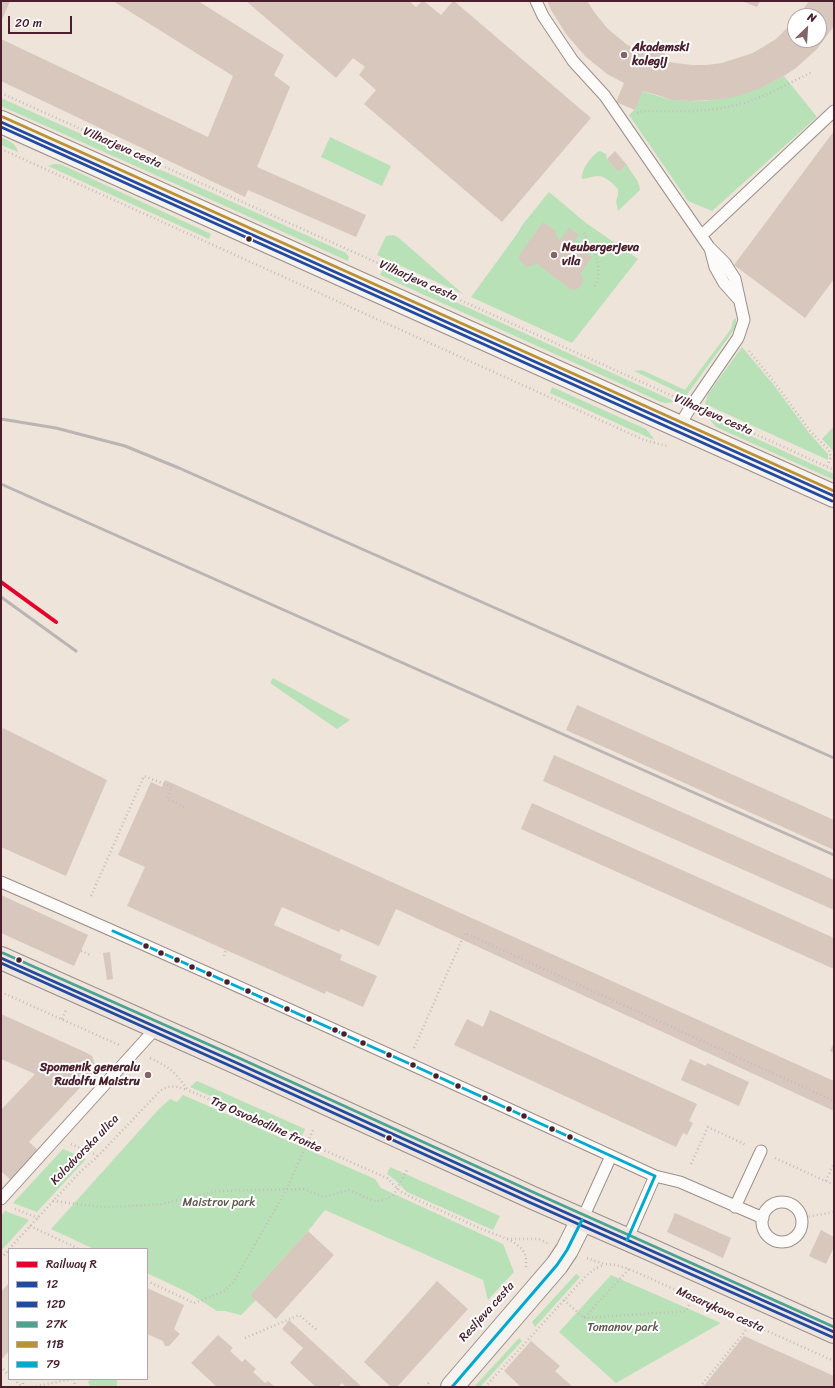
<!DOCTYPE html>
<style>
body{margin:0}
#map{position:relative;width:835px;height:1388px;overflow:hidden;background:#eee4d9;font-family:Sriracha,sans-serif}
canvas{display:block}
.frame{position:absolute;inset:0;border:2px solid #4a1f2b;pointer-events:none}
.legend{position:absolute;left:8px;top:1248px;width:140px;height:132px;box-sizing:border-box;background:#fff;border:1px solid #b7a5aa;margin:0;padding:5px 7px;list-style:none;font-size:12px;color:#4a1f2b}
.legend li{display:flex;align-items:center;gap:8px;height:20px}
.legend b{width:20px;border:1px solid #b7a5aa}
.north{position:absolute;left:787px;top:8px;width:40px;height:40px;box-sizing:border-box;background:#fff;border:1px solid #b7a5aa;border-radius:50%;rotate:25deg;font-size:11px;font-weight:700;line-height:16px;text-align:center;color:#4a1f2b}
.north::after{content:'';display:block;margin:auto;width:14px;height:18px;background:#836468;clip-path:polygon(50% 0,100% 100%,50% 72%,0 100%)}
.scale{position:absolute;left:8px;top:16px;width:64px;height:18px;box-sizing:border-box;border:2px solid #4a1f2b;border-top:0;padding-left:5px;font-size:12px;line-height:14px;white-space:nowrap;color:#4a1f2b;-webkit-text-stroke:3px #fff;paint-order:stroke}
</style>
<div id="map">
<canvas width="835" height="1388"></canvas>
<div class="frame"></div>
<ul class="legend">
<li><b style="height:5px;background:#e4002b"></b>Railway R</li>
<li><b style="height:5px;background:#224aa0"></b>12</li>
<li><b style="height:5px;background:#224aa0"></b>12D</li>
<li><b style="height:5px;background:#4ca391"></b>27K</li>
<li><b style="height:5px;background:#bc9136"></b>11B</li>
<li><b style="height:5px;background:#00a9ce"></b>79</li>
</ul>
<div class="north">N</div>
<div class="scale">20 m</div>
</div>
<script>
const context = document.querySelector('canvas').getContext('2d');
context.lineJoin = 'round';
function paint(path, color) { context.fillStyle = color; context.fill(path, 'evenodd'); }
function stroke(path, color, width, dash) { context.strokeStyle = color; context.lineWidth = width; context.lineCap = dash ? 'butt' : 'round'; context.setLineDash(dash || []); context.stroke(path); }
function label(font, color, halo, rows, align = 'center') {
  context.font = font + ' Sriracha,sans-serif'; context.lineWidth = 4; context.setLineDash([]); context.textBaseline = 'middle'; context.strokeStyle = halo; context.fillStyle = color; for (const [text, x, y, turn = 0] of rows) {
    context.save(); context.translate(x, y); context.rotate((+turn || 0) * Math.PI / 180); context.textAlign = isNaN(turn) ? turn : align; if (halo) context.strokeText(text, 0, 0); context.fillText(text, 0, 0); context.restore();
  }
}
const green = new Path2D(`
 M784 76 817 117 712 211 688 201 629 115 635 109 643 91C691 111 740 99 784 76Z
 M1 98 346 253 349 257 348 261 1 106Z
 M1 137C9 141 16 143 18 152L1 145Z
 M330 137 391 166 382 186 321 157Z
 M600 151 606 154 607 159 618 172 627 165C631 173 640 181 640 190L618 211 616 201 618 195V189C613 184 605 175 597 176 592 176 587 179 582 179 581 170 591 155 600 151Z
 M54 164H60L211 234 209 239 48 166Z
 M549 192 586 223 638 259 572 343 471 297 517 234 523 224Z
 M394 235 399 238 463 294 377 255 386 236Z
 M383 269 676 402 666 403 661 402 380 275Z
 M736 318V327L686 396 634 371 642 370 685 390 731 329 733 320Z
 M742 347 773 384 809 433 828 454V460L705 404 708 394Z
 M552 387 646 429 652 436 654 440 550 393Z
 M707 416 834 474V480L716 427Z
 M834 426V452L822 439Z
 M273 678 350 720 337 729 270 683Z
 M197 1081 305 1129 302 1136 190 1087Z
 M183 1095 375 1179 381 1188 503 1244 514 1272 488 1300 483 1280 325 1210 308 1231 250 1295 256 1300 241 1315 225 1311H217L189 1293 147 1273V1249H94L51 1229 158 1110 170 1099 177 1102Z
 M63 1149 86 1159 37 1212 13 1203Z
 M390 1167 500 1216 493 1230 407 1192 395 1180 387 1174Z
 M5 1211 29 1220 1 1251V1216Z
 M576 1274 580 1277 535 1327 532 1322Z
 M611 1275 721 1323 616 1383 559 1332Z
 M519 1338 522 1341 480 1387H474Z
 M96 1379H117V1387H90L88 1381Z`);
const building = new Path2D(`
 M1 1H10L1 22Z
 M113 1H198L284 55 274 75 290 87 257 167 366 215 356 237 248 190 245 197 1 81V39L208 137 233 76Z
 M246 1H409L416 7 422 1H424L441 15 453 1H454L591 118 502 222 364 104 376 90 359 75 365 67 353 58 336 78Z
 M547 1H587L595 13 607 28 626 44 638 51 644 46 651 44 656 46 664 51 668 62 692 65H707L722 63 753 53 776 39 795 20V40H819V16H798L809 1H834V26L817 49 796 68 784 76 756 90 734 97 712 100 690 101 673 100 643 91 635 110 616 102 624 83 607 74 585 56 566 34 551 10Z
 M741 1H760L757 7Z
 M834 131V279L805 318 734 265Z
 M615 151 627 165 618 172 607 159Z
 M543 222 557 232 555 235 560 240 569 228 579 235 570 247 575 251 578 248 592 257 580 274 583 279 582 284 579 288 574 290 569 288 536 263 532 266 526 267 520 261 519 257 522 251Z
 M577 705 834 820V850L566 730Z
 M3 728 107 780 66 876 1 847V733Z
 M554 755 834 880V910L543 781Z
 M165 780 834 1081V1111L396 909 379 946 341 929 339 932 282 907 274 925 342 955 340 960 377 976 363 1007 326 991 325 994 127 906 145 867 118 855 151 782 162 787Z
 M532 803 834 938V969L521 829Z
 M1 895 88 935 74 966 1 933Z
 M110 952 113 979 107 980 103 953Z
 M490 1010 697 1104 689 1121 693 1123 687 1135 683 1133 676 1147 454 1045 467 1019 483 1027Z
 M1 1014 87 1053 92 1056 95 1065V1070L92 1075 29 1142 42 1154 15 1184 2 1172 1 1173V1110L35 1074 1 1059Z
 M834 1042V1053L830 1051Z
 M690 1059 706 1066 707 1063 749 1082 739 1106 681 1080Z
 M675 1213 731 1238 723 1258 667 1232Z
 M821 1230 834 1237V1247L826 1264 809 1256Z
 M308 1231 334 1255 276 1319 250 1295Z
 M437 1281 468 1309 397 1387H391L364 1362Z
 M9 1283V1351L1 1360V1292Z
 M147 1288 184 1305 174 1329 180 1334 169 1346H165L163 1341 147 1334Z
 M289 1320 362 1387H346L342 1383 338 1387H316L290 1363 303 1348 282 1329Z
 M218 1335 233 1348 230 1351 242 1362 245 1359 256 1369 253 1372 265 1383 268 1381 275 1387H217L191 1363Z
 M744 1336 834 1376V1387H703Z
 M531 1341 560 1366 555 1371 573 1387H521L504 1371Z`);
const path = new Path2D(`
 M1 93 677 398
 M637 113 643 111C671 111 700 113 727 107 757 102 785 85 812 72
 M1 149 644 440 667 446
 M584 233C594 250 605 268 594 287
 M749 351 775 383 810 431 829 450 831 457 827 466
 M707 412 834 470
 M91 896 144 776 172 787 167 799 187 808
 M81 951 91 955
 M224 956 226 950
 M1 992 119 1045
 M62 1019 66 1010
 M414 1048 465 933 834 1101
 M150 1058C171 1068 174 1071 188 1090L387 1178 400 1191 409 1196 477 1227 507 1239H539L547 1243
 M71 1144 98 1156
 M775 1158 834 1185
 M691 1164 708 1127 746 1145
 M826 1181 834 1163
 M53 1201 102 1207 132 1206 161 1204 218 1191 303 1189 324 1197 349 1190 376 1202 393 1196 407 1170
 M15 1209 38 1218
 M801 1218 834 1212
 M30 1226 79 1249
 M507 1239C520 1245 528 1252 526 1267
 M9 1249 80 1172 98 1156 159 1092C168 1084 177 1086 187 1090
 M1 1258 9 1250
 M587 1258 604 1264 616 1265 629 1269 834 1361
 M147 1281 194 1303 225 1291 234 1281 286 1190 314 1128
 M564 1300 584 1318 629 1269
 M584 1318 686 1311 693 1297
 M245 1338 299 1315 318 1331
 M1 1370 2 1368 9 1375
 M147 1374 150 1377
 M14 1379 22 1387
 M23 1379V1387
 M74 1379 75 1387
 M32 1387 72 1379
 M426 1387 430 1380
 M485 1387 586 1276 596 1268 604 1265
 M700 1387 751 1324`);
const service = new Path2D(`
 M536 1 543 16 573 61 605 96 709 247 725 263 735 279 744 320 738 338 692 405 679 426
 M702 235 834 111
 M710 248 715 267 724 283 740 301
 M1 882C220 977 438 1076 655 1176L680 1182 763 1218
 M1 1199 156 1028
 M762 1222a20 20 0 1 1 40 0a20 20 0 1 1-40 0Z
 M735 1207 761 1151
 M582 1220 611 1156
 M627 1240 655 1176`);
const secondary = new Path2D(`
 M1 122 834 496
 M452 1387 557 1265 567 1250 582 1220`);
const primary = new Path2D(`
 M1 958 237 1063 533 1198 647 1248 834 1332`);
const rail = new Path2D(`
 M1 419 56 428 125 446 179 468 834 758
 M1 484 834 855
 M1 597 76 651`);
const bus1 = new Path2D(`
 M1 122 834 496
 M1 958 237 1063 533 1198 834 1332`);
const bus2 = new Path2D(`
 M1 127 832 501
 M1 963 235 1068 531 1203 832 1337`);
const bus3 = new Path2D(`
 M3 953 239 1058 535 1193 834 1327`);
const bus4 = new Path2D(`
 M3 117 834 491`);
const bus5 = new Path2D(`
 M113 931 408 1063 655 1176 627 1240
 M452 1387 557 1265 567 1250 582 1220`);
const rail1 = new Path2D(`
 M1 582 56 622`);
const markers = [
 [624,55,4,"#836468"],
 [249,239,3.5,"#4a1f2b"],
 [554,255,4,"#836468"],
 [146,946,3.5,"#4a1f2b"],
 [161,953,3.5,"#4a1f2b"],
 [19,960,3.5,"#4a1f2b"],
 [177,960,3.5,"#4a1f2b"],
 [192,967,3.5,"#4a1f2b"],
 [209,974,3.5,"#4a1f2b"],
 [227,982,3.5,"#4a1f2b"],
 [248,991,3.5,"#4a1f2b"],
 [266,1000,3.5,"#4a1f2b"],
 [287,1009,3.5,"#4a1f2b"],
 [309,1019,3.5,"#4a1f2b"],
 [335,1030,3.5,"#4a1f2b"],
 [344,1034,3.5,"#4a1f2b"],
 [363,1043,3.5,"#4a1f2b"],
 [389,1055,3.5,"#4a1f2b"],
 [413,1065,3.5,"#4a1f2b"],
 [148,1075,4,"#836468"],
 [436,1076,3.5,"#4a1f2b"],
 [458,1086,3.5,"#4a1f2b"],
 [485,1098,3.5,"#4a1f2b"],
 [509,1109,3.5,"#4a1f2b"],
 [524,1116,3.5,"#4a1f2b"],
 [552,1129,3.5,"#4a1f2b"],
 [570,1137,3.5,"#4a1f2b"],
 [389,1138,3.5,"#4a1f2b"]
];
const poiNames = [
 ["Akademski",632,48],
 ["kolegij",632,62],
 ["Neubergerjeva",562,248],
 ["vila",562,262],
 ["Spomenik generalu",140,1068,"right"],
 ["Rudolfu Maistru",140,1082,"right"]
];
const streetNames = [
 ["Vilharjeva cesta",122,148,24],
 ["Vilharjeva cesta",418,281,24],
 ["Vilharjeva cesta",713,415,24],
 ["Trg Osvobodilne fronte",266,1125,24],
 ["Kolodvorska ulica",85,1150,-46],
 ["Masarykova cesta",720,1310,24],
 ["Resljeva cesta",487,1312,-48]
];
const parkNames = [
 ["Maistrov park",219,1203],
 ["Tomanov park",623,1328]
];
paint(green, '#b9e1b8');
paint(building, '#d8c7bc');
stroke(service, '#9b8f8b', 13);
stroke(secondary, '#9b8f8b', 24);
stroke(primary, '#9b8f8b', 24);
stroke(path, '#c4bdbc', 2.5, [1, 3]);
stroke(service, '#fcfbf9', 11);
stroke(secondary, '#f6f2ee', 22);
stroke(primary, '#eee6de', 22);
stroke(rail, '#bab4b4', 3);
stroke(bus1, '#224aa0', 3);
stroke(bus2, '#224aa0', 3);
stroke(bus3, '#4ca391', 3);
stroke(bus4, '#bc9136', 3);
stroke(bus5, '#00a9ce', 3);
stroke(rail1, '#e4002b', 4);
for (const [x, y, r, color] of markers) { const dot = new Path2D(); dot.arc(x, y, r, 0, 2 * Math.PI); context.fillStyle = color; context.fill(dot); stroke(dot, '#fff', 1.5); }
label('bold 12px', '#4a1f2b', '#fff', poiNames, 'left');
label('12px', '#4a1f2b', '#fff', streetNames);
label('12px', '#5e584d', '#fff', parkNames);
</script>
